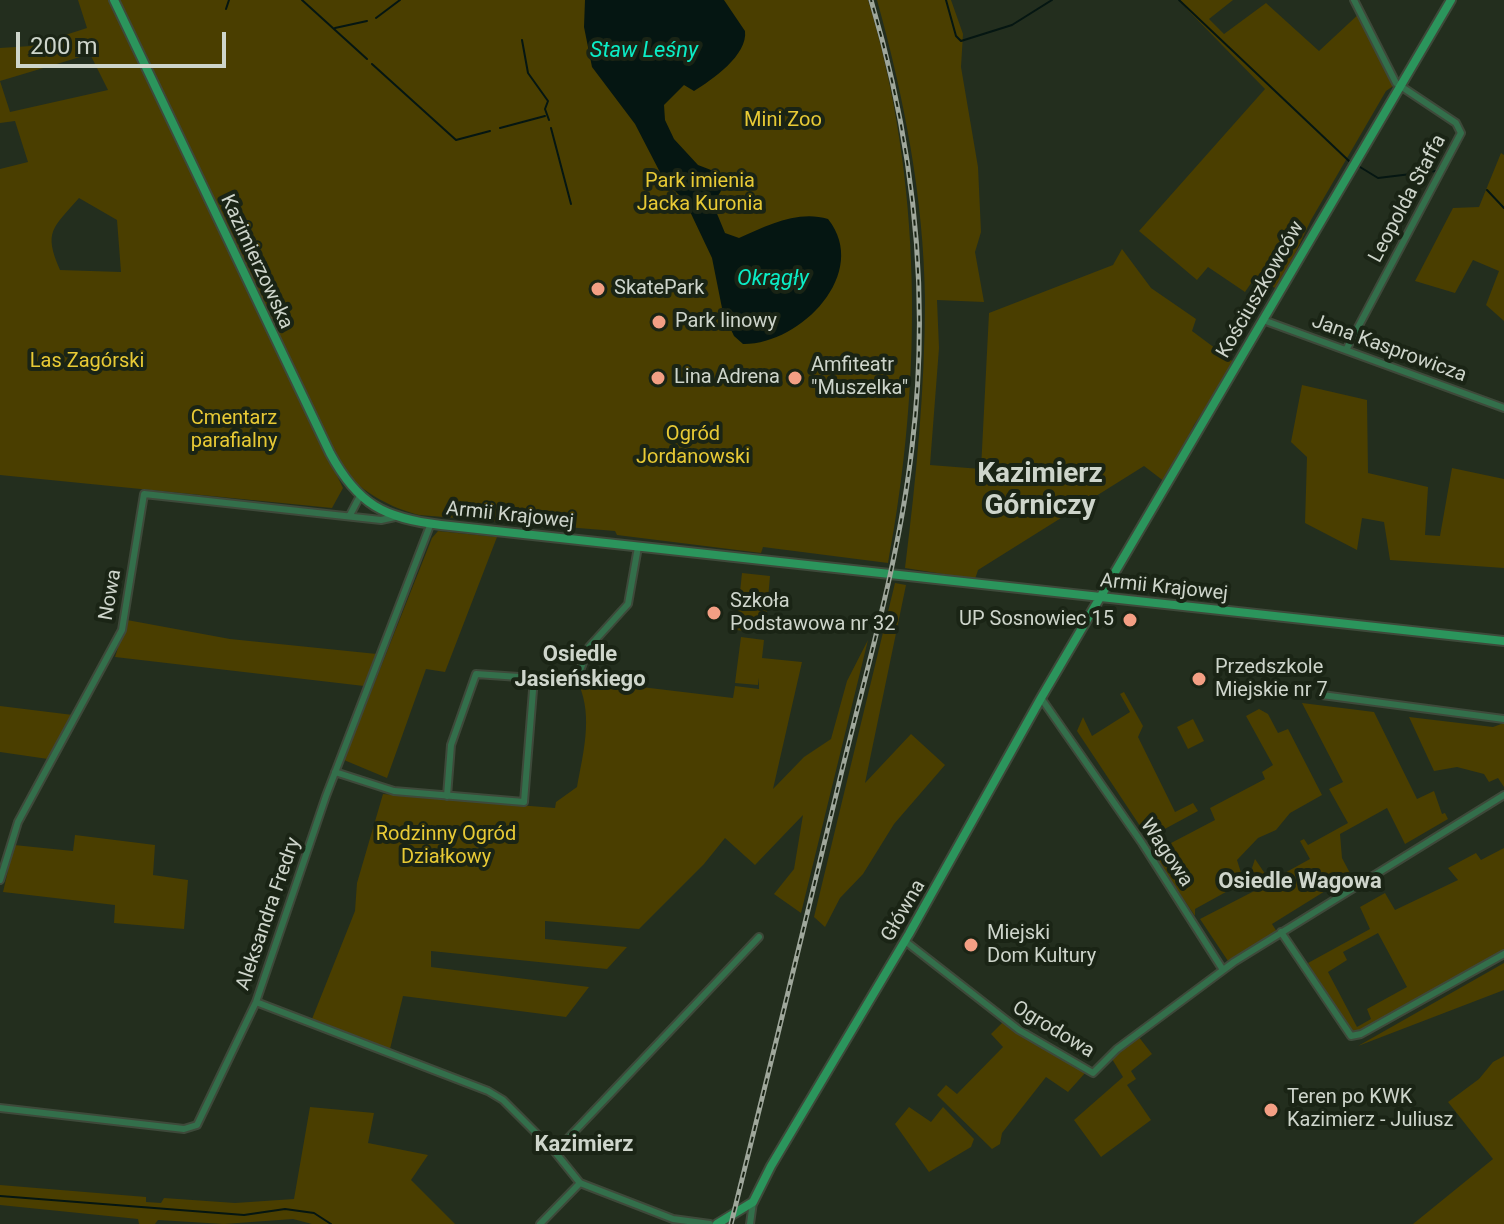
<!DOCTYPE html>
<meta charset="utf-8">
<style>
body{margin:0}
#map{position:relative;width:1504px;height:1224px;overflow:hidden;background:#232e1e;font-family:Roboto,sans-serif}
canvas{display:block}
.scale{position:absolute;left:16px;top:32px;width:210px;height:36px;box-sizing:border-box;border:4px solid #ced5cb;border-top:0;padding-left:10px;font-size:24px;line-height:28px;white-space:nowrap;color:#ced5cb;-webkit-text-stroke:6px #1a2415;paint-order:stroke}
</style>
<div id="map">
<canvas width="1504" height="1224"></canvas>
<div class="scale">200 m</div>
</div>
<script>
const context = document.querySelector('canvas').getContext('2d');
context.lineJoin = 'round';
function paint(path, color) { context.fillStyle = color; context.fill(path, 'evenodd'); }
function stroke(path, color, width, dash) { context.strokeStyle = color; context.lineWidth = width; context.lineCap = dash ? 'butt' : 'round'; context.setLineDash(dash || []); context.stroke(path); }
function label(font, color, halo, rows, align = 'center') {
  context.font = font + ' Roboto,sans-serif'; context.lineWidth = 8; context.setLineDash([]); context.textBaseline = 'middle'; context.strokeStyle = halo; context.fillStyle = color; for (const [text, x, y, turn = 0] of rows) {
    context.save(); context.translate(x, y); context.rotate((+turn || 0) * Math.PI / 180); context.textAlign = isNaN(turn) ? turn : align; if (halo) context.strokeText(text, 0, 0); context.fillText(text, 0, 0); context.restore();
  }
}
const green = new Path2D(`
 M78 0H109L343 488 332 508 0 475V169L28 162 15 121 0 123V48L31 46 87 28ZM90 54 108 90 10 112 0 81ZM79 198 117 220 121 272 60 270C43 231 53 228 79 198Z
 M119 0H868C923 180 923 378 888 563L763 547 761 553 617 535 615 531 419 515C389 507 369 495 346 475Z
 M877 0H951L963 34 961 67 978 167 981 232 975 252 984 302 937 300 939 348 930 465 981 469 989 313 1113 265 1122 249 1151 288 1196 319 1192 331 1235 363 1194 425 1165 482 1144 466 978 570 975 579 905 568C916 480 925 389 925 300 924 199 904 97 877 0Z
 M1178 0H1233L1209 19 1224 34 1266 3 1319 51 1362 11 1399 82 1386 91 1311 220 1278 290 1256 276 1245 292 1208 267 1197 280 1139 231 1265 89Z
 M1501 153 1504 155V321L1486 305 1499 271 1473 260 1455 293 1415 281 1453 208 1479 207Z
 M1302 385 1367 400 1368 473 1428 487 1425 535 1440 536 1452 468 1504 479V568L1390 560 1384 522 1362 518 1357 550 1305 523 1307 457 1291 442Z
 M438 531 497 537 445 672 426 669 387 778 344 760 432 538Z
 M742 573 770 576 765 633 736 630Z
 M895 583 906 585 865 783 911 734 945 765 894 824 863 874 840 898 825 927 814 917Z
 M127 620 230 639 377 654 364 686 115 657Z
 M741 637 764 640 762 658 802 662 773 789 804 757 831 739 847 681 868 640 801 913 774 894 794 869 803 815 755 865 725 838 704 864 639 929 545 921V939L627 947 607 969 431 951V967L589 987 566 1017 403 996 390 1049 312 1019 355 911 357 883 383 794 555 808 556 802 577 787C583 754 593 717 579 685L583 680 733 698 735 686 759 689V678L758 685 735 683Z
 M1124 692 1143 726 1138 737 1175 812 1193 803 1198 811 1148 838 1077 731 1083 717 1092 736 1130 712 1120 694Z
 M1302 703 1374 712 1417 799 1434 791 1442 814 1445 813 1448 819 1405 844 1387 808 1340 834 1342 858 1351 875 1272 924 1277 932 1228 961 1200 919 1260 888 1252 868 1255 859 1270 881 1310 859 1300 841 1304 839 1308 845 1348 823 1329 789 1343 782Z
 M0 706 73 715 48 759 0 752Z
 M1259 709 1268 714 1278 733 1288 729 1322 795 1290 813 1276 830 1258 838 1237 860 1244 882 1195 909V916L1152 853 1215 820 1210 808 1265 779 1262 772 1273 765 1246 716Z
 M1409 717 1493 727 1504 723V787L1498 778 1489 782 1484 774 1457 767 1434 771Z
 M1193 719 1204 741 1188 749 1177 727Z
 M75 835 155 845 153 875 188 880 184 929 114 923 115 905 3 892 14 845 73 851Z
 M1504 848V951L1351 1035 1308 963 1370 929 1360 907 1385 893 1395 910 1458 880 1448 868 1476 853 1481 860ZM1378 933 1407 987 1367 1009 1371 1019 1357 1027 1328 972 1347 960 1343 952Z
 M1504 963V990L1358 1046Z
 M1003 1022 1086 1072 1068 1092 1046 1077 1002 1133 1000 1144 992 1149 937 1095 946 1085 957 1094 1003 1047 991 1034Z
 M1138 1036 1152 1054 1131 1071 1136 1079 1127 1085 1151 1120 1101 1157 1074 1120 1123 1077 1112 1059Z
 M1504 1056V1224H1413L1493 1159 1448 1102 1479 1079 1493 1062Z
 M310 1107 374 1113 368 1143 428 1155 411 1180 455 1224H312L293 1219 224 1224 158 1220 155 1224H139L138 1219 0 1205V1185L146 1197V1202L161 1203 164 1198 235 1203 294 1199Z
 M909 1107 931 1122 943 1107 974 1139 971 1147 929 1172 895 1124Z`);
const water = new Path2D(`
 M585 0H724L745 31C748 55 712 80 694 91L684 85 664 105 665 120 674 139 698 165 724 175V186L713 204 725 233 739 238C767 226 797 210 828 219 871 273 800 345 743 344L734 336 723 313 712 258 685 201 664 180 635 124 592 67 584 27Z`);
const stream = new Path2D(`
 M302 0 367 59
 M946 0 956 36 961 41 1012 25 1052 0
 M1179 0 1349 161
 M226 9 229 0
 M376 18 400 0
 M335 28 367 21
 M522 40 528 73 548 101 545 109 549 120
 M372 64 456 140 490 131
 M500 128 545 116
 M551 128 571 204
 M1360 167 1378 178 1436 171
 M1487 190 1504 208
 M0 1196 244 1215 285 1209 314 1213 331 1224`);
const street = new Path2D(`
 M1263 320 1504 408
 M1346 350 1461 133 1456 123 1396 83 1354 0
 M350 515 360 496
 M1322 695 1504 719
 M1041 698 1142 843 1223 970
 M335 772 394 791 524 802 534 678
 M447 796 451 745 476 674 576 681 589 647 628 604 638 547
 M0 880 18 822 122 630 144 494 381 520 395 517
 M1281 932 1351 1036 1361 1034 1504 954
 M905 941 1019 1030 1093 1073 1117 1049 1234 962 1504 795
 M256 1002 488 1091 503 1100 555 1152 580 1183 673 1219 710 1224
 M0 1108 184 1129 197 1125 256 1002 326 796 431 523
 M555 1152 759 937
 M540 1224 580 1183
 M750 1224 753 1202`);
const secondary = new Path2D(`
 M114 0 330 453C358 505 384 518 441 525L1504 641
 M717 1224 753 1202 771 1166 909 934 1041 698 1451 0`);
const rail = new Path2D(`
 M731 1224C767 1080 802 935 837 791 864 677 899 563 912 447 930 297 914 145 871 0`);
const markers = [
 [598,289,8,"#f39f84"],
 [659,322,8,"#f39f84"],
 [658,378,8,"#f39f84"],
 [795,378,8,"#f39f84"],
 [714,613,8,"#f39f84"],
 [1130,620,8,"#f39f84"],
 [1199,679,8,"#f39f84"],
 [971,945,8,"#f39f84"],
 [1271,1110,8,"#f39f84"]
];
const parkNames = [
 ["Mini Zoo",783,121],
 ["Park imienia",700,182],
 ["Jacka Kuronia",700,205],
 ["Las Zagórski",87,362],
 ["Cmentarz",234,419],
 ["parafialny",234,442],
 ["Ogród",693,435],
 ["Jordanowski",693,458],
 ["Rodzinny Ogród",446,835],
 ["Działkowy",446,858]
];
const streetNames = [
 ["Leopolda Staffa",1408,199,-62],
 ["Kazimierzowska",256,262,65],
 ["Kościuszkowców",1261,290,-60],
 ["Jana Kasprowicza",1389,349,20],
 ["Armii Krajowej",510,516,6],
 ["Armii Krajowej",1164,588,6],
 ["Nowa",111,595,-80],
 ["Wagowa",1166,853,56],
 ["Główna",904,911,-60],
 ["Aleksandra Fredry",269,914,-71],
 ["Ogrodowa",1053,1030,31]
];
const poiNames = [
 ["SkatePark",614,289],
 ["Park linowy",675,322],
 ["Amfiteatr",811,366],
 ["\"Muszelka\"",811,389],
 ["Lina Adrena",674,378],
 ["Szkoła",730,602],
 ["Podstawowa nr 32",730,625],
 ["UP Sosnowiec 15",1114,620,"right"],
 ["Przedszkole",1215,668],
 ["Miejskie nr 7",1215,691],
 ["Miejski",987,934],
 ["Dom Kultury",987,957],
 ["Teren po KWK",1287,1098],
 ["Kazimierz - Juliusz",1287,1121]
];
const waterNames = [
 ["Staw Leśny",644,51],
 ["Okrągły",773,279]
];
const neighbourhoodNames = [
 ["Osiedle",580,655],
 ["Jasieńskiego",580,680],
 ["Osiedle Wagowa",1300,882],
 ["Kazimierz",584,1145]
];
const districtNames = [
 ["Kazimierz",1040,475],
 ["Górniczy",1040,507]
];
paint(green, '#4a3e00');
paint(water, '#051612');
stroke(stream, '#051612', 2);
stroke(street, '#3e493a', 10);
stroke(secondary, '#3e493a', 12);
stroke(street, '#336f4b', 6);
stroke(secondary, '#2b955c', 8);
stroke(rail, '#9fa79b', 5);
stroke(rail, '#1a2415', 2, [6]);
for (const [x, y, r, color] of markers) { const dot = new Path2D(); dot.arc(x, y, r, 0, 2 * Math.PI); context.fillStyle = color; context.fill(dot); stroke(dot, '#1a2415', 3); }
label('20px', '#e8ca35', '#1a2415', parkNames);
label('20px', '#ced5cb', '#1a2415', streetNames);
label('20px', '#ced5cb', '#1a2415', poiNames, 'left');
label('italic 22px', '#0bedc6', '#1a2415', waterNames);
label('bold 22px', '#ced5cb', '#1a2415', neighbourhoodNames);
label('bold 28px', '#ced5cb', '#1a2415', districtNames);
</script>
